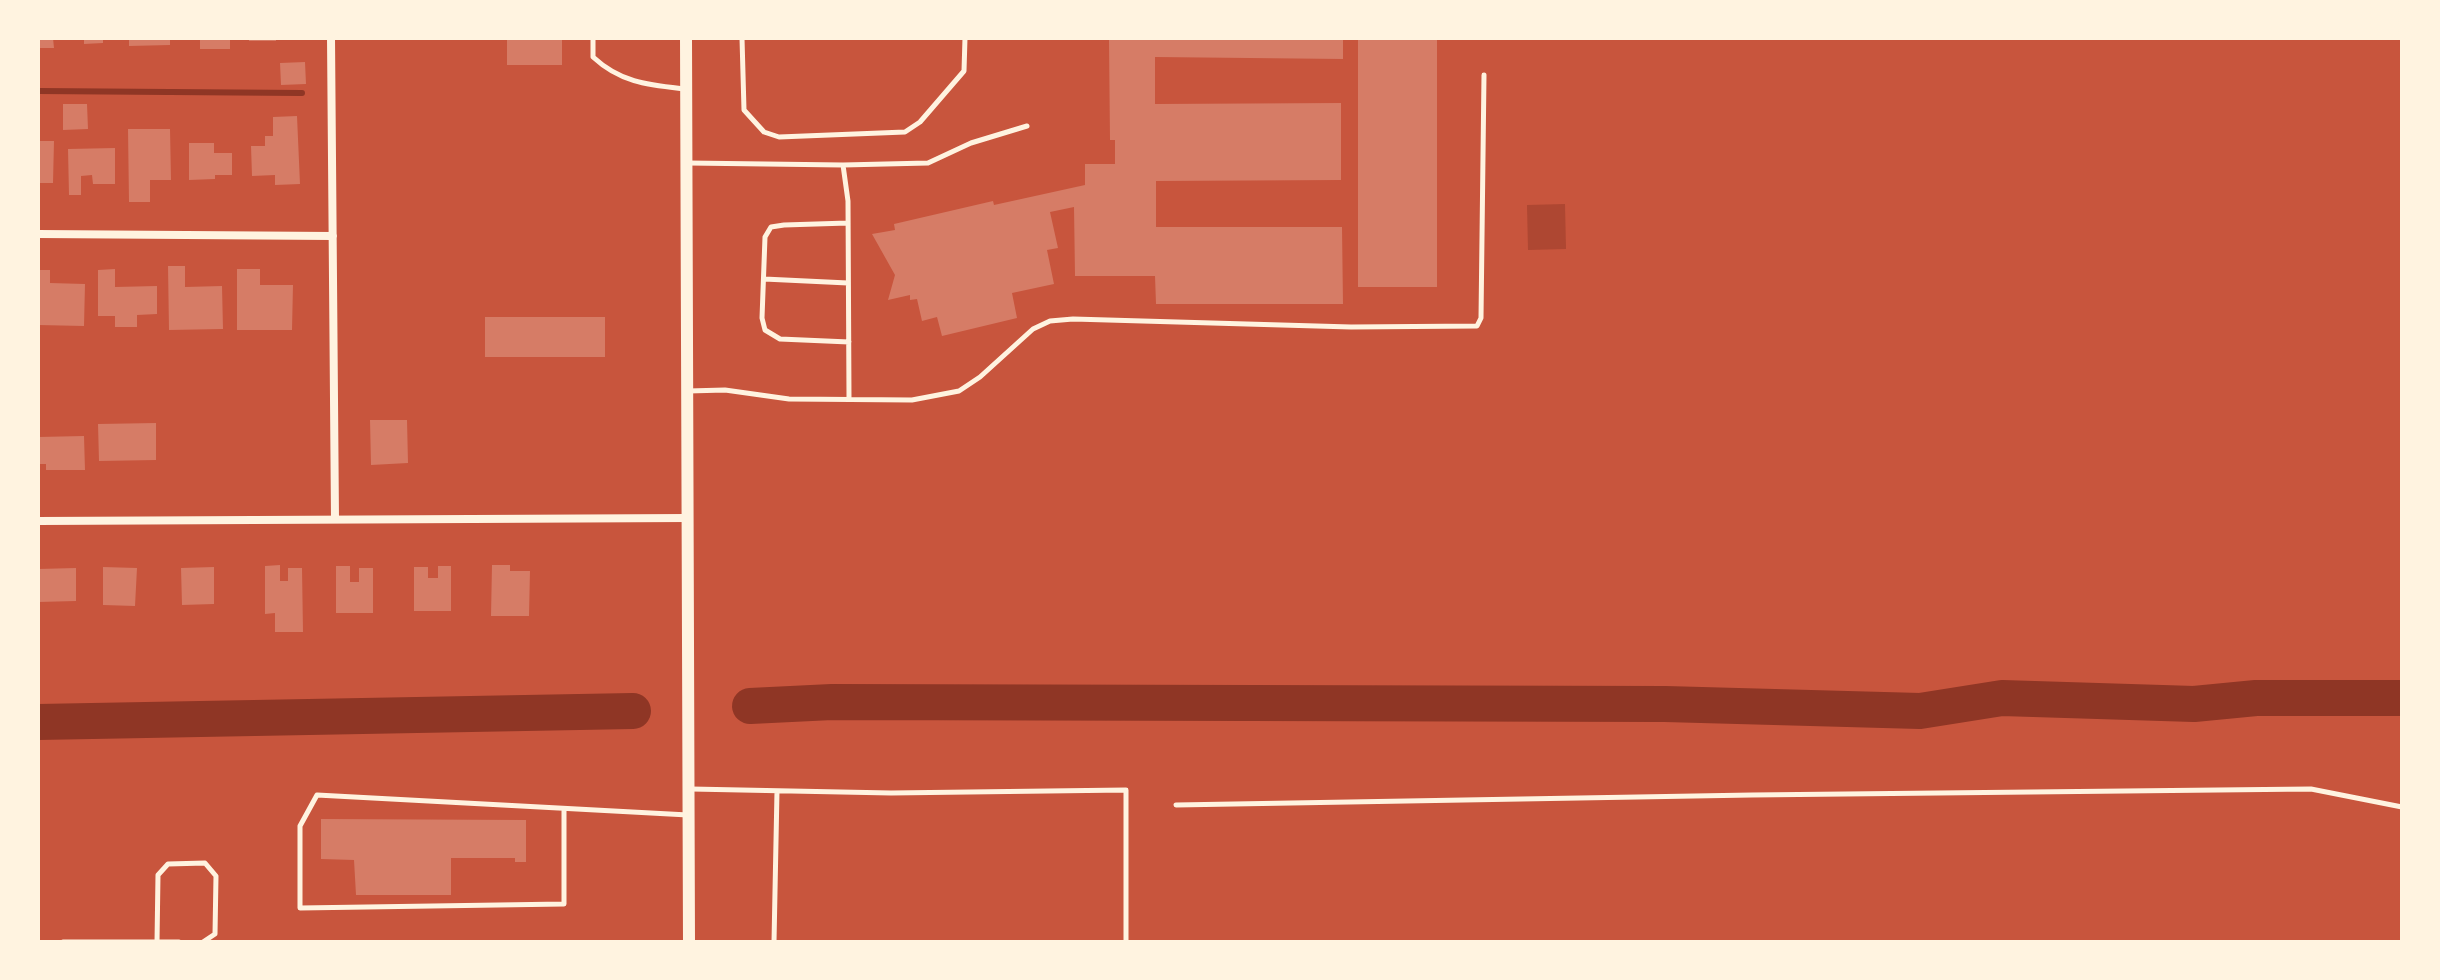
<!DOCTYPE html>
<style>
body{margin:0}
#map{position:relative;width:2440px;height:980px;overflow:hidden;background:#c8553d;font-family:Lato,sans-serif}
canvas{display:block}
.frame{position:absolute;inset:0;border:40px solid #fff3e0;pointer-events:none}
</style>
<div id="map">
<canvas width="2440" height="980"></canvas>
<div class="frame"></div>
</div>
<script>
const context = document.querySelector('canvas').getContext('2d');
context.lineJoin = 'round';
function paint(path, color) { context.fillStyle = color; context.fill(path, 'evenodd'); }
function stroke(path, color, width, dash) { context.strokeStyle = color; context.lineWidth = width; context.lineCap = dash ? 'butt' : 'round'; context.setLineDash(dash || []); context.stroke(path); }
const green = new Path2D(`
 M1565 204 1566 249 1528 250 1527 205Z`);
const stream = new Path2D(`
 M38 91 302 93`);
const river = new Path2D(`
 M750 706 832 702 1665 704 1920 711 2002 698 2194 704 2256 698H2402
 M38 722 633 711`);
const building = new Path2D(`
 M38 38H53L54 48H38Z
 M84 38H103V43L84 44Z
 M129 38H170V45L129 46Z
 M200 38H230V49H200Z
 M249 38H276V41H249Z
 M507 38H562V65H507Z
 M1144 38H1343V59L1155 57V104L1341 103V180L1156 181V227H1342L1343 304H1156L1155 276H1075L1074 207 1050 212 1058 248 1047 250 1054 284 1012 293 1017 318 942 336 937 317 922 321 917 299 910 300V295L888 300 895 275 872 234 895 230 894 224 993 201 994 205 1085 185V164H1115V140H1110L1109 40H1144Z
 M1358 38H1437V287H1358Z
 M305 62 306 84 281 85 280 63Z
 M63 104H87L88 129 63 130Z
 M297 116 300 184 275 185V175L252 176 251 146H265V136H273V117Z
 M128 129H170L171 180H150V202H129Z
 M38 141H54L53 183H38Z
 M189 143H214V153H232V175H215V179L189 180Z
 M115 148V184H93L92 175 81 176V195H69L68 149Z
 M168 266H185V287L222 286 223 329 169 330Z
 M115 269V287L157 286V314L137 315V327H115V316H98V270Z
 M237 269H260V285H293L292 330H237Z
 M38 270H50V283L85 284 84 326 38 325Z
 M485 317H605V357H485Z
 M370 420H407L408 463 371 465Z
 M156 423V460L99 461 98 424Z
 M84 436 85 470H46V464H38V437Z
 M280 565V581H288V568H302L303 632H275V613L265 614V566Z
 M492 565H510V571H530L529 616H491Z
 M336 566H350V582H359V568H373V613H336Z
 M438 566H451V611H414V567H428V578H438Z
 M103 567 137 568 135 606 103 605Z
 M214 567V604L182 605 181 568Z
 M76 568V601L38 602V569Z
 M321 819 526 820V862H515V858H451V895H356L354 860 321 859Z`);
const service = new Path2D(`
 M593 38V57C621 83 649 85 685 89
 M742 38 744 110 764 132 779 137 905 132 920 122 964 71 965 38
 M688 163 843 165 928 163 971 143 1027 126
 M843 165 848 201 849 398
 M848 223 784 225 771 227 765 237 762 318 765 330 780 339 849 342
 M764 279 848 283
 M688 391 725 390 789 399 912 400 959 391 980 377 1033 329 1050 321 1073 319 1351 327 1477 326 1481 318 1484 75
 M691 789 891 793 1126 790V942
 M1176 805 1752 795 2311 789 2402 807
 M564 809V904L300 908V826L317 795 688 815
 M63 942H179
 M157 942 158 875 168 864 205 863 216 876 215 934 203 942
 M774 942 777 791`);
const minor = new Path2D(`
 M331 38 335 519
 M38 234 333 236
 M38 521 688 518`);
const tertiary = new Path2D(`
 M686 38 689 942`);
paint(green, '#ae4732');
stroke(stream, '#8f3625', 6);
stroke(river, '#8f3625', 36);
paint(building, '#d67c66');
stroke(service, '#fff3e0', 5);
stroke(minor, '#fff3e0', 8);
stroke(tertiary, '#fff3e0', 12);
</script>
